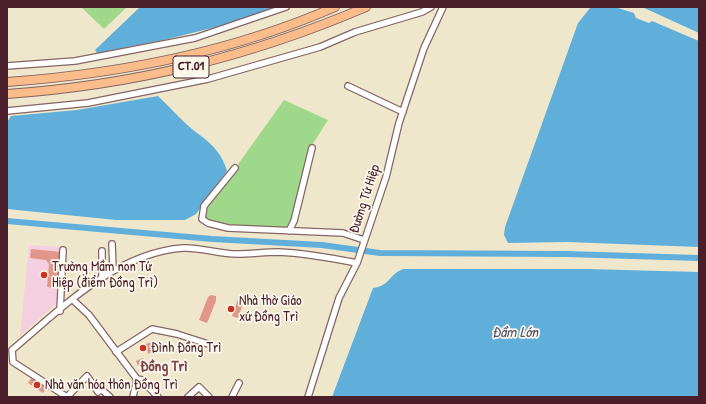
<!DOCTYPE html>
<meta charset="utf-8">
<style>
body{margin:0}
#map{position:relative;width:706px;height:404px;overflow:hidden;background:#efe7cb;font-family:"Patrick Hand",sans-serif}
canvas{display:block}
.frame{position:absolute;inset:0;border:8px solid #4a1f2b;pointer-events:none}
</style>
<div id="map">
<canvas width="706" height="404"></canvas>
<div class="frame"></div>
</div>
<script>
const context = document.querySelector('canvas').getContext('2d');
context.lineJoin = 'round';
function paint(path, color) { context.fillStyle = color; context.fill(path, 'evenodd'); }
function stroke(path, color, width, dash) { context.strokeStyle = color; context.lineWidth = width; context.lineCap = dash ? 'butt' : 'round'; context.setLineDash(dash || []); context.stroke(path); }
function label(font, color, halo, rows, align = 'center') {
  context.font = font + ' "Patrick Hand",sans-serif'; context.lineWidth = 3.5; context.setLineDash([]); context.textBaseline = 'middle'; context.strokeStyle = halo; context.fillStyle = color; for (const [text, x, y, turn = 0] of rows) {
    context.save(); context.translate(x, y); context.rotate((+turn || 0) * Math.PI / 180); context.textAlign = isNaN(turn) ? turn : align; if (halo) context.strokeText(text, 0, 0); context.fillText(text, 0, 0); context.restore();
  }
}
const built = new Path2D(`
 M29 245 63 247 58 302 20 336Z`);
const green = new Path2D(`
 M81 7H127L104 29Z
 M284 100 328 120 307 153 292 218 286 229 213 223 204 218 206 209Z`);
const water = new Path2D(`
 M140 7H275L232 23 164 40 97 53 95 50Z
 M595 7H615L634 13 636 18 649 23 652 21 699 41V247L567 242 508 243 504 235 505 227 578 23 590 8Z
 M642 7H699V33Z
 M158 96C170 107 180 119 192 129 209 142 221 150 227 171L196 214 185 220H116L7 209V122L11 116 77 110Z
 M404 269H588L699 272V397H332L373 288C391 286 389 273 404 269Z`);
const canal = new Path2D(`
 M7 221 212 239 322 245 380 253 566 254 699 258`);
const building = new Path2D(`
 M31 249 61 252 58 288 47 287 49 264 46 260 30 258Z
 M211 295 216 296V301L207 323 199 320 208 297Z
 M238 299 244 301 238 318 232 316Z
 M152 342V345L156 344 157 349 148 354 146 344Z
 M143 358 145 363 138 366 136 361Z
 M32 377 47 387 43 393 28 383Z`);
const minor = new Path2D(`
 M7 66 75 61 195 38 286 7
 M348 86 403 112
 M7 111 88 103 208 79 320 47 355 32 422 12 431 7
 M235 168 204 206 202 219 208 223 228 228 343 233 364 240
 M289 231 294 221 312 148
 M112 244 113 270
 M102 279V251
 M73 300 89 315 137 379 142 380 158 397
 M60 311 63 250
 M116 352 152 329 177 334 208 344
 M67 397 13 362 12 350C61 309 115 253 183 248 199 247 219 254 237 254 251 254 265 252 279 252 305 253 331 258 357 263
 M67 397 87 376 98 392 101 389 110 397
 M133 397 137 379
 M188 397 199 387 209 397
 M232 397 239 383
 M308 397 339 298 357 263 386 177 399 123 424 48 443 7`);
const highway = new Path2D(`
 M7 82C119 74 232 52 335 7
 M7 94C134 85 249 57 366 7`);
const markers = [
 [44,275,4,"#c8321e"],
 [231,309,4,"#c8321e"],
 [143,348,4,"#c8321e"],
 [37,385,4,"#c8321e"]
];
const shields = [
 [191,67,36]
];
const shieldNames = [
 ["CT.01",191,67]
];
const streetNames = [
 ["Đường Tứ Hiệp",365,199,-72]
];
const poiNames = [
 ["Trường Mầm non Tứ",52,267],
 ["Hiệp (điểm Đồng Trì)",52,283],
 ["Nhà thờ Giáo",239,301],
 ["xứ Đồng Trì",239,317],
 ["Đình Đồng Trì",151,348],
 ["Nhà văn hóa thôn Đồng Trì",45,385]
];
const waterNames = [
 ["Đầm Lớn",515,333]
];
const neighbourhoodNames = [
 ["Đồng Trì",164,367]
];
paint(built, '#f3cfdf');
paint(green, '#9fd88a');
paint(water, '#60afda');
stroke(canal, '#60afda', 6);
paint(building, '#e29589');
stroke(minor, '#846563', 8);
stroke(highway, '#846563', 10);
stroke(minor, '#fff', 5.5);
stroke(highway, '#fabc8b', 8);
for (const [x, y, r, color] of markers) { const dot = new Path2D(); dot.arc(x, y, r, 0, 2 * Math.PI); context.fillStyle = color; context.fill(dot); stroke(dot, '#fbf7ec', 1.5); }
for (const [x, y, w] of shields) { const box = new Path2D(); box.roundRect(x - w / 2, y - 11, w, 22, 3); context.fillStyle = '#fbf7ec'; context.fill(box); stroke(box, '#4a1f2b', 1); }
label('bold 13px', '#4a1f2b', null, shieldNames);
label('14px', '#4a1f2b', '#fbf7ec', streetNames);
label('14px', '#4a1f2b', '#fbf7ec', poiNames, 'left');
label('italic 15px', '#525168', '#fbf7ec', waterNames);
label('bold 15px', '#7f484c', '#fbf7ec', neighbourhoodNames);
</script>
